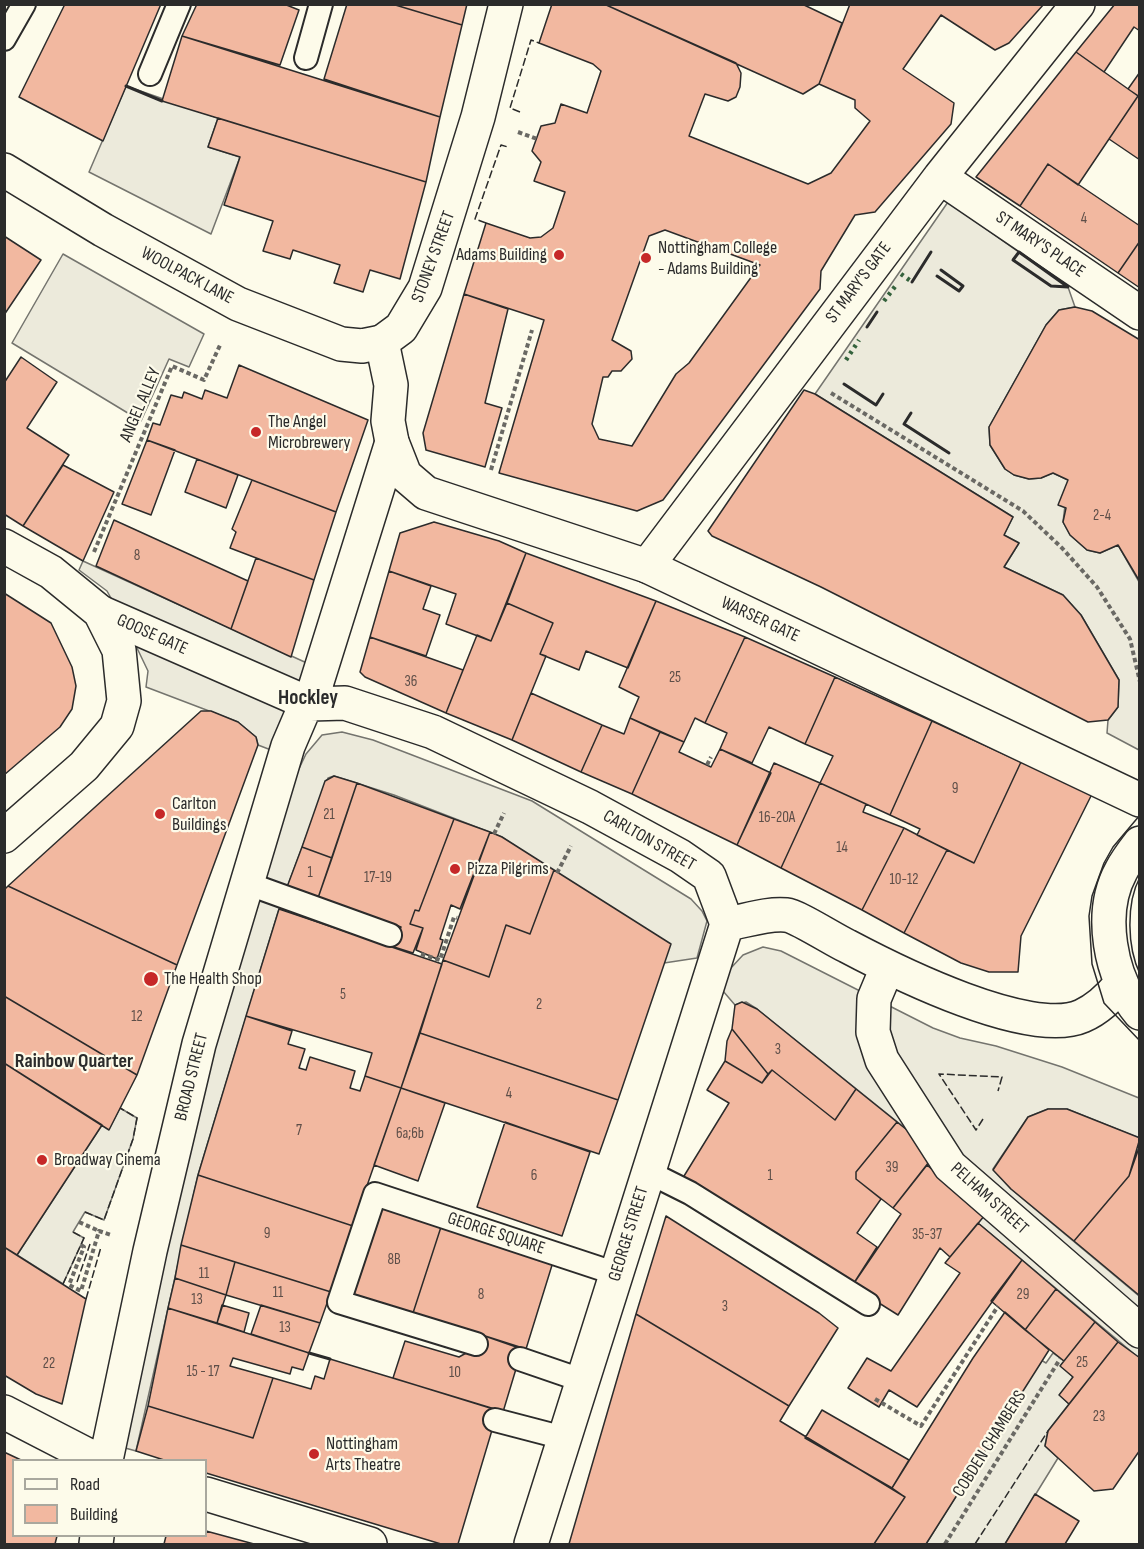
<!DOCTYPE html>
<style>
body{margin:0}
#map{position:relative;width:1144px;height:1549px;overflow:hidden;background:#fdfbea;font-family:"Sofia Sans Condensed",sans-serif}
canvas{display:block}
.frame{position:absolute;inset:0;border:6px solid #2b2b2b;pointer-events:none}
.legend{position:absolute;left:12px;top:1459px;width:195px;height:78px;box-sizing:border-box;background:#fdfbea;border:2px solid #a9a89e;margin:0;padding:8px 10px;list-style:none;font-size:18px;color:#2b2b2b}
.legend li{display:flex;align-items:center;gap:12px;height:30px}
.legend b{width:30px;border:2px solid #a9a89e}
</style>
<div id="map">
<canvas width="1144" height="1549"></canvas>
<div class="frame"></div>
<ul class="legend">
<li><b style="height:8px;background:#fdfbea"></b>Road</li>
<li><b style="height:16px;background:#f2b8a0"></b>Building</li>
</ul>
</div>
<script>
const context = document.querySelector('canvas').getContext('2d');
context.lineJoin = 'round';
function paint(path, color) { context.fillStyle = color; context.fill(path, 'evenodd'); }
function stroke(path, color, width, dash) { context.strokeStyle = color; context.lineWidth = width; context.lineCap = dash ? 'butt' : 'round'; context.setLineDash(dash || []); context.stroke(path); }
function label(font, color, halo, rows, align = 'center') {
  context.font = font + ' "Sofia Sans Condensed",sans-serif'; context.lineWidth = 4.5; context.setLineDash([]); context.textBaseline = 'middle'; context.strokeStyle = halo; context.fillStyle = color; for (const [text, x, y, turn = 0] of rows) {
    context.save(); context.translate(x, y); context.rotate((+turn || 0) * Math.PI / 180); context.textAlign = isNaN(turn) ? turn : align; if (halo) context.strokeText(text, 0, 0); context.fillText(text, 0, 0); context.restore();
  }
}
const parking = new Path2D(`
 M126 86 218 118 208 147 240 157 211 234 89 172Z
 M948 202 1068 287 1075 307 1059 310 1046 325 989 427 990 445 1005 469 1014 475 1029 479 1041 478 1053 473 1068 480 1063 522 1070 535 1087 550 1100 553 1118 545 1139 582V750L1107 733 1108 720 1118 707 1119 680 1081 615 1063 595 1004 567 1019 543 1004 535 1013 517 815 394Z
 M63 254 204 334 189 367 169 359 141 421 12 343Z
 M83 561 309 664 271 750 258 745 256 737 238 722 146 687 148 671 125 623 107 591 79 570Z
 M342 732 373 740 532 801 691 899 702 911 707 921 697 958 664 963 547 867 502 837 394 795 334 776 328 778 279 909 198 1175 136 1451 118 1446 190 1128 296 775 306 754 322 735Z
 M763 947 781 951 933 1028 960 1038 996 1046 1062 1067 1139 1098V1138L1067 1109H1048L1028 1117 993 1169 1011 1189 1139 1296V1358L978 1223 985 1214 927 1165 936 1153 757 1009 746 1002 735 1005 723 991 730 969 743 955Z
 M120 1108 137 1118 133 1139 104 1220 85 1212 73 1232 84 1238 63 1284 17 1255 102 1125 109 1129Z
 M1053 1353 1064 1361 1061 1366 1073 1377 1060 1395 1069 1404 1048 1431 1045 1446 1058 1458 1005 1544H926L1041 1360 1046 1363Z`);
const building = new Path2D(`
 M65 4H161L103 141 19 97Z
 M197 4H284L299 10 280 65 182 36Z
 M347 4H392L462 25 440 117 324 79Z
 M392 4H467L462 25Z
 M552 4H604L736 63 741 73 740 87 736 97 728 101 705 94 689 136 808 184 831 173 870 121 855 108V100L819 84 850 4H1044L1009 43 995 50 941 15 903 69 954 103 951 124 875 212 855 215 821 271 820 289 663 500 637 511 499 473 544 320 464 294 486 223 530 238 541 237 553 228 565 192 534 181 541 162 532 151 541 126 555 123 561 104 587 113 601 71 593 64 539 43ZM665 230 760 265 689 363 676 374 632 446 599 439 592 424 603 377H608L612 371H621L632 359 631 351 612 340 649 236Z
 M604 4H802L842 23 819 84 803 94Z
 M1115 4H1140V31L1134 27 1104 72 1076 52Z
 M182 36 440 117 426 182 162 101Z
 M1076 52 1138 96 1078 185 1048 164 1020 206 976 177Z
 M1140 72V97L1128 89Z
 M1138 96 1140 97V160L1109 139Z
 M218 118 426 182 400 279 370 270 363 292 334 283 340 265 293 250 290 259 263 251 273 221 224 205 240 157 208 147Z
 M1048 164 1140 226V241L1118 273 1020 206Z
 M4 236 41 260 4 315Z
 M1140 241V288L1118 273Z
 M464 294 508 309 485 403 502 408 485 467 426 450 423 433Z
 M1075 307 1092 311 1140 340V582L1118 545 1100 553 1087 550 1070 535 1063 522 1066 508 1058 505 1068 480 1053 473 1041 478 1029 479 1014 475 1005 469 990 445 989 427 1046 325 1059 310Z
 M21 357 57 382 27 428 69 455 23 526 4 514V383Z
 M239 365 368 420 336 512 147 440 153 423 160 425 171 395 182 398 184 392 202 399 205 390 227 398Z
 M804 390 815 394 1013 517 1004 535 1019 543 1004 567 1063 595 1081 615 1119 680 1118 707 1108 720 1088 722 821 587 712 536 708 531Z
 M147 440 175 450 151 515 122 504Z
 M197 459 238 475 226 508 185 492Z
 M63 465 114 492 83 561 23 526Z
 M252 480 336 512 314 580 230 548 236 532 232 529Z
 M114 520 248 581 231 629 96 566Z
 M434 522 499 541 526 553 491 641 446 624 456 594 389 571 400 533Z
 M526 553 656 601 628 668 586 651 579 670 540 654 553 623 507 603Z
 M256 558 314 580 291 657 231 629Z
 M389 571 431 586 423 609 440 615 426 656 370 637Z
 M4 593 51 623 72 667 76 686 72 709 60 727 4 775Z
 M656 601 745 637 705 723 695 718 684 742 630 718 639 697 619 687Z
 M507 603 553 623 540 654 546 656 512 740 446 713 477 635 491 641Z
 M370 637 463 670 446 713 365 677 360 672Z
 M745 637 835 677 805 744 769 727 752 763 720 749 727 733 705 723Z
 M835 677 932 721 890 815 820 783 833 756 805 744Z
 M531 693 602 725 581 772 512 740Z
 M201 711H211L238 722 256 737 258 745 177 965 8 886Z
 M630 718 660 732 632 794 581 772 602 725 624 734Z
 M932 721 1021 762 974 863 917 835 920 829 890 815Z
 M660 732 684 742 679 752 711 767 720 749 771 773 737 845 632 794Z
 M1021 762 1092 794 1021 936 1018 972H989L961 963 904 933 947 850 974 863Z
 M774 763 820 783 781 868 737 845Z
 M334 776 357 783 332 858 302 847 325 781Z
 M357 783 454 819 419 911 415 910 410 924 423 928 413 953 394 947 401 927 318 898Z
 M820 783 866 804 863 812 904 828 862 910 781 868Z
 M454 819 490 832 460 909 451 905 440 939 443 940 437 959 416 950 423 928 410 924 415 910 419 911Z
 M904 828 947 850 904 933 862 910Z
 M490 832 502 837 554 870 530 934 506 925 489 977 443 960Z
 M302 847 332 858 318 898 287 887Z
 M554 870 671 944 618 1100 420 1033 443 960 489 977 506 925 530 934Z
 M8 886 177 965 137 1075 4 996V890Z
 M279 909 442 964 401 1088 365 1076 372 1053 246 1016Z
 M4 996 137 1075 109 1130 4 1063Z
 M742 1002 757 1009 856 1089 835 1120 772 1070 768 1074 732 1029 735 1005Z
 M246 1016 292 1031 288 1044 305 1049 299 1068 306 1070 310 1057 355 1071 350 1088 360 1091 365 1076 401 1088 353 1226 198 1175Z
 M732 1029 768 1074 762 1083 725 1061 727 1041Z
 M420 1033 618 1100 599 1154 401 1088Z
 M725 1061 762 1083 772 1070 835 1120 856 1089 897 1122 856 1172V1179L881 1199 857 1233 877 1247 845 1297 676 1189 729 1103 707 1090Z
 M4 1063 102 1125 17 1255 4 1247Z
 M401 1088 445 1103 418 1181 374 1165Z
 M1048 1109H1067L1140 1138 1129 1176 1074 1241 1011 1189 993 1170 1028 1117Z
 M505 1122 590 1152 562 1236 477 1207Z
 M897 1122 936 1153 893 1208 856 1179V1172Z
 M1140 1145V1296L1074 1241 1129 1176Z
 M927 1165 985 1215 950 1257 940 1248 898 1315 852 1286 901 1214 893 1208Z
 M198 1175 353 1226 331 1292 181 1245Z
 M375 1206 441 1227 413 1313 347 1293Z
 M666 1216 819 1313 838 1328 789 1406 636 1314Z
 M978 1223 1022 1260 917 1407 889 1390 879 1407 848 1388 867 1358 891 1371 960 1273 945 1263Z
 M441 1227 553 1262 526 1349 413 1313Z
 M181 1245 235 1262 226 1295 175 1278Z
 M4 1247 86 1299 62 1404 36 1394 4 1375Z
 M1022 1260 1056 1289 1025 1330 991 1301Z
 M235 1262 331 1292 320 1323 226 1295Z
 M175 1278 226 1295 217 1323 168 1308Z
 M1056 1289 1095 1322 1064 1361 1025 1330Z
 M222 1305 249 1313 244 1332 217 1323Z
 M261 1305 320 1323 309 1353 251 1334Z
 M168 1308 309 1353 303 1370 292 1367 290 1374 233 1358 230 1366 273 1378 253 1438 148 1406Z
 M1005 1312 1049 1350 926 1544H874L905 1497 892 1488 973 1358Z
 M636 1314 789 1406 780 1421 905 1497 874 1544H569Z
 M1095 1322 1118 1342 1069 1404 1059 1395 1073 1377 1060 1366Z
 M479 1334 522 1349 503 1412 393 1378 405 1341 459 1357 468 1352Z
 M1118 1342 1140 1358V1450L1113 1489 1094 1491 1045 1446 1048 1431Z
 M330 1359 498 1410 458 1544H441L206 1473V1460H164L136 1451 148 1406 253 1438 273 1378 311 1389 315 1376 324 1379Z
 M822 1410 909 1460 892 1488 805 1438Z
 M4 1452 21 1460H14V1536H57L55 1544H4Z
 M1035 1494 1079 1521 1065 1544H1005Z
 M206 1531 254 1544H164L166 1536H206Z`);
const path = new Path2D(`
 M518 132 537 139
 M831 393 1023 511 1062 548 1097 587 1130 639 1140 682
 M491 470 532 330
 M94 552 172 366 204 380 221 343
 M707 765 711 757
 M494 834 504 813
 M557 873 571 846
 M421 954 440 960 454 917 457 918
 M79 1222 99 1231
 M81 1245 84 1247 69 1285 81 1291 99 1231 111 1235
 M875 1399 921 1426 998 1306
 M945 1544 1060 1359`);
const service = new Path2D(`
 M4 39 24 4
 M306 58 321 4
 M150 74 179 4
 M246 883 390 935
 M648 1172 690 1193 868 1304
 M476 1344 339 1302 375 1194 617 1274
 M520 1359 584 1381
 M495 1420 564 1438`);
const pedestrian = new Path2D(`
 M940 177 1140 313
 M647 566 940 177 1078 4
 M100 612 310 704
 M887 968 874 999 873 1032 882 1060 950 1166 1140 1331`);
const minor = new Path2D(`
 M4 170 103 230 238 304 341 344 362 346 382 342
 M4 546 51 572 100 612 119 650 124 701 117 726 84 766 4 836
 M310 704 345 703 433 732 590 807 680 856 709 876 727 924
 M310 704 392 442
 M1140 843C1133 852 1126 861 1121 871 1098 913 1110 978 1140 1013
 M727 924C745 921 768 913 786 915 797 916 834 940 847 946 896 972 1030 1039 1082 1016 1098 1009 1109 998 1120 985
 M4 1412 97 1460
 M106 1460 150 1251 199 1044 288 746 303 711 310 704
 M206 1494 370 1544
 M96 1544 97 1536
 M531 1544 727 924`);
const tertiary = new Path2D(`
 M506 4 478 117 425 288 401 328 382 342 391 385 388 421 392 442 405 475 426 493 647 566 1140 800`);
const tram = new Path2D(`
 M1140 815 1113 847 1104 863 1092 896 1089 916 1092 964 1104 1003 1140 1041
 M1140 877C1126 903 1127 947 1140 974`);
const hedge = new Path2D(`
 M901 274 912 282
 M884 301 897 284
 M846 360 859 340`);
const fence = new Path2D(`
 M520 112 510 108 531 40 539 43
 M486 223 475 219 501 145 508 147
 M983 1119 976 1130 939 1074 1002 1077 998 1091
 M85 1212 104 1220 133 1139 137 1118 120 1108
 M77 1282 90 1244
 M63 1284 84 1238 73 1232
 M86 1299 101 1247
 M975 1544 1048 1431`);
const wall = new Path2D(`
 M126 86 162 101
 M1019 252 1068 287 1051 286 1013 260Z
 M937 276 959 291 963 286 941 270
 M912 282 931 252
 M867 327 877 312
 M844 384 876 405 883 394
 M911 413 904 424 949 453
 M309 1353 330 1359`);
const markers = [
 [559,255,6,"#c62828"],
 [646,258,6,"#c62828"],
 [256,432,6,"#c62828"],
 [160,814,6,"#c62828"],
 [455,869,6,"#c62828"],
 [151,979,8,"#c62828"],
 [42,1160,6,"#c62828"],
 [314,1454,6,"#c62828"]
];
const numberNames = [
 ["4",1084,219],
 ["2-4",1102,516],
 ["8",137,556],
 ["25",675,678],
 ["36",411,682],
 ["9",955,789],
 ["21",329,815],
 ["16-20A",777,818],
 ["14",842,848],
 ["1",310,873],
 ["17-19",378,878],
 ["10-12",904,880],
 ["5",343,995],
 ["2",539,1005],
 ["12",137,1017],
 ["3",778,1050],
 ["4",509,1094],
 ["7",299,1131],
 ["6a;6b",410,1134],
 ["39",892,1168],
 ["6",534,1176],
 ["1",770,1176],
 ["9",267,1234],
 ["35-37",927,1235],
 ["8B",394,1260],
 ["11",204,1274],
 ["11",278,1293],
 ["8",481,1295],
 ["29",1023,1295],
 ["13",197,1300],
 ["3",725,1307],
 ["13",285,1328],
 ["25",1082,1363],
 ["22",49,1364],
 ["15 - 17",203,1372],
 ["10",455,1373],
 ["23",1099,1417]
];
const streetNames = [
 ["ST MARY'S PLACE",1040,245,34],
 ["STONEY STREET",434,257,-70],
 ["WOOLPACK LANE",187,276,28],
 ["ST MARY'S GATE",859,283,-53],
 ["ANGEL ALLEY",141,405,-67],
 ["WARSER GATE",760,620,25],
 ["GOOSE GATE",152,635,24],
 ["CARLTON STREET",649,841,30],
 ["BROAD STREET",192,1077,-76],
 ["PELHAM STREET",989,1199,42],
 ["GEORGE SQUARE",496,1234,18],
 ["GEORGE STREET",629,1234,-73],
 ["COBDEN CHAMBERS",990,1444,-58]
];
const poiNames = [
 ["Nottingham College",658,248],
 ["- Adams Building",658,269],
 ["Adams Building",547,255,"right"],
 ["The Angel",268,422],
 ["Microbrewery",268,443],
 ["Carlton",172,804],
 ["Buildings",172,825],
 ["Pizza Pilgrims",467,869],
 ["The Health Shop",164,979],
 ["Broadway Cinema",54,1160],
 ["Nottingham",326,1444],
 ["Arts Theatre",326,1465]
];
const neighbourhoodNames = [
 ["Rainbow Quarter",74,1062]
];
const quarterNames = [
 ["Hockley",308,699]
];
paint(parking, '#eceadb');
stroke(parking, '#74746e', 1.5);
paint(building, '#f2b8a0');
stroke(building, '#2b2b2b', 1.5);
stroke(service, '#2b2b2b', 26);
stroke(pedestrian, '#2b2b2b', 36);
stroke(minor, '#2b2b2b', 36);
stroke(tertiary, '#2b2b2b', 36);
stroke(path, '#6a6964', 4, [4.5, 3]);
stroke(service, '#fdfbea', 22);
stroke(pedestrian, '#fdfbea', 33);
stroke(minor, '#fdfbea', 33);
stroke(tertiary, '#fdfbea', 33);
stroke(tram, '#2b2b2b', 1.5);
stroke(hedge, '#34623c', 4.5, [3, 4.5]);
stroke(fence, '#2b2b2b', 1.5, [8, 3]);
stroke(wall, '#2b2b2b', 3);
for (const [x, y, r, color] of markers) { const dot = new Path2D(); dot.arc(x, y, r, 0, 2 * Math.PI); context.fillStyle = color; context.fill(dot); stroke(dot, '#fdfbea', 2); }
label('15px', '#5d4e48', null, numberNames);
label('18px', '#2b2b2b', '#fdfbea', streetNames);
label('18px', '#2b2b2b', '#fdfbea', poiNames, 'left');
label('bold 20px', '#2b2b2b', '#fdfbea', neighbourhoodNames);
label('bold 21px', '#2b2b2b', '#fdfbea', quarterNames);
</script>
